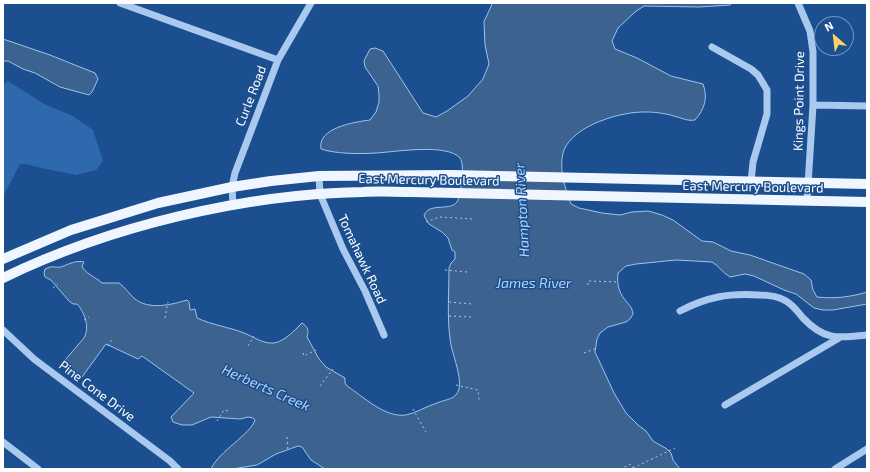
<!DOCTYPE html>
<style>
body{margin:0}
#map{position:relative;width:870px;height:472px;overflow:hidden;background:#1b4f8f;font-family:"Exo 2",sans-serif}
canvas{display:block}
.frame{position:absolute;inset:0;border:4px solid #fff;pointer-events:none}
.north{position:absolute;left:814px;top:16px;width:40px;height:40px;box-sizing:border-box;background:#1b4f8f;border:1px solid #7695bc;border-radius:50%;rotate:332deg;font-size:11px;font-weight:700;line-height:16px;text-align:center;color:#fff}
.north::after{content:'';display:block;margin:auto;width:14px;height:18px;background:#ffd166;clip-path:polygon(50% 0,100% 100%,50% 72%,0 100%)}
</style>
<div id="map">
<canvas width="870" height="472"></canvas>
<div class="frame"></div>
<div class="north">N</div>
</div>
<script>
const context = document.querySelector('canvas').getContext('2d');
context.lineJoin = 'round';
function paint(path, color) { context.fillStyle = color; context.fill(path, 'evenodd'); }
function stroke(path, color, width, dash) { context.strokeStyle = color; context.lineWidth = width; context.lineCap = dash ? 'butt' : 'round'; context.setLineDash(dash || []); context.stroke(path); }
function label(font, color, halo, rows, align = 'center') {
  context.font = font + ' "Exo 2",sans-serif'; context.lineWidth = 3; context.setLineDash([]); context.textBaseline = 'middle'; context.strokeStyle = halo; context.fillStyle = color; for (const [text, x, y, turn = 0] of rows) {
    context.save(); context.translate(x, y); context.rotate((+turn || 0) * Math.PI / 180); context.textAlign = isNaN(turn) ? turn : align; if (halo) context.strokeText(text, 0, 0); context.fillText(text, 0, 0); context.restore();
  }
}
const green = new Path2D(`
 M8 81 44 104 73 116 93 130 103 161 96 170 76 175 41 168 26 164H20L3 197V84Z`);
const water = new Path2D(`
 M493 3H732L730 5 699 7 644 6 635 12 618 28 612 41 615 49 637 58 671 76 703 84C708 97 705 109 695 120 687 121 685 119 677 117 669 114 656 112 647 112 622 111 574 125 564 150 558 167 565 188 571 204L579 208 602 213 620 215 632 212 648 211 662 215 673 220 702 241 713 242 731 251 750 255 804 274 811 280 813 290 817 297C834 299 851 297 867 292V304L833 310H823L814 308 796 294 784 290 754 276 745 274 730 277C723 273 719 266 712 262L676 260 636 264 626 266 618 273C617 283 618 291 625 300 630 306 632 307 633 314L630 319 626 322 608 327 600 333 597 339 595 352 614 393 626 413 638 425 646 431 653 441 667 449 671 453 673 460 680 469H325L311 460 302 447 298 446 276 454 257 465 232 469H211C219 451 250 435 255 420L253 418 248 417 240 419 211 417 192 425H182L173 422 171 417 194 393 142 356 138 359 106 344 82 377C75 376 66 367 65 360L84 338C90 327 85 313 77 304H73L69 301 51 280 45 277 44 273 45 269C53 265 54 268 61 267 69 264 76 260 84 262L82 266C84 273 96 277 102 283H119C125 287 129 294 135 299 149 310 171 305 187 300L189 302 190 310 195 309 197 318C212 325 229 327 244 333 254 337 263 344 274 343 285 341 294 331 302 323 308 327 309 330 307 337L319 359 326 367 345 378V383L347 386C364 397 385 418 406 415 416 413 427 406 437 403 446 399 456 400 459 389 462 374 451 353 450 338 447 317 449 290 449 268L451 263 455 259V252L452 250 448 238 442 232 429 224 424 216C428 201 453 213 458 200 461 192 465 164 460 158 447 143 394 152 376 153 360 154 336 154 321 149 317 128 354 122 370 120L376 112 379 102V94L378 86 365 67 364 61 370 49 375 48 383 51 423 113 436 117 447 111 468 96 483 79 489 64 485 45 484 22Z
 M3 39 50 55 95 73 98 79 92 92 89 95 60 87 35 73 23 69 8 61H3Z`);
const path = new Path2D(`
 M426 222 440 217 473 219
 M445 270 467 272
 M588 285V281L619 282
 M53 288 58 284
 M449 302 472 304
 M449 316 472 317
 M165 318 168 302
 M84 320 89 317
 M108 346 112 339
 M248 346 254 336
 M303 353 304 356 316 350
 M584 353 597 348
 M456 385 478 390 479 400
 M320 386 333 369
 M413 409 426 432
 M217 421 224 410 229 411
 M287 437 288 452
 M633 468 675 448
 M620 469 631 464 634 469`);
const minor = new Path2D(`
 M120 3 278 60
 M798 3 810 31 813 52V105L807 201
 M712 47 751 69 758 75 767 90V114L753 162 751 182
 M813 105 867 106
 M319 176 320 194 343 249 365 291 384 335
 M233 205 232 187 235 173 278 60 311 3
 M680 311C707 297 728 293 759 295 768 295 778 296 786 301 793 305 798 312 803 318 825 341 838 338 867 335
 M3 330 34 359 170 461 178 469
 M725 405 839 338
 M3 442 38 469
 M835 469 867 449`);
const major = new Path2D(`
 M3 259 71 230 158 203 232 187 271 181 319 176 451 175 867 184
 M3 278C110 226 244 194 363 192 379 191 395 192 411 192L867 202`);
const streetNames = [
 ["Curle Road",251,96,-69],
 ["Kings Point Drive",799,101,-89],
 ["East Mercury Boulevard",429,180,1],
 ["East Mercury Boulevard",753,187,1],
 ["Tomahawk Road",362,259,65],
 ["Pine Cone Drive",97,391,37]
];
const waterNames = [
 ["Hampton River",522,210,-93],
 ["James River",534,283],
 ["Herberts Creek",266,388,24]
];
paint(green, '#2e69ad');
paint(water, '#3c6290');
stroke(water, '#9cc4f0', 1);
stroke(path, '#a9c9ee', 1, [2, 3]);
stroke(minor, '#a9c9ee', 7);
stroke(major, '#f0f6ff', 10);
label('13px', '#fff', '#1b4f8f', streetNames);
label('italic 14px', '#b5d3f5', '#1b4f8f', waterNames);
</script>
